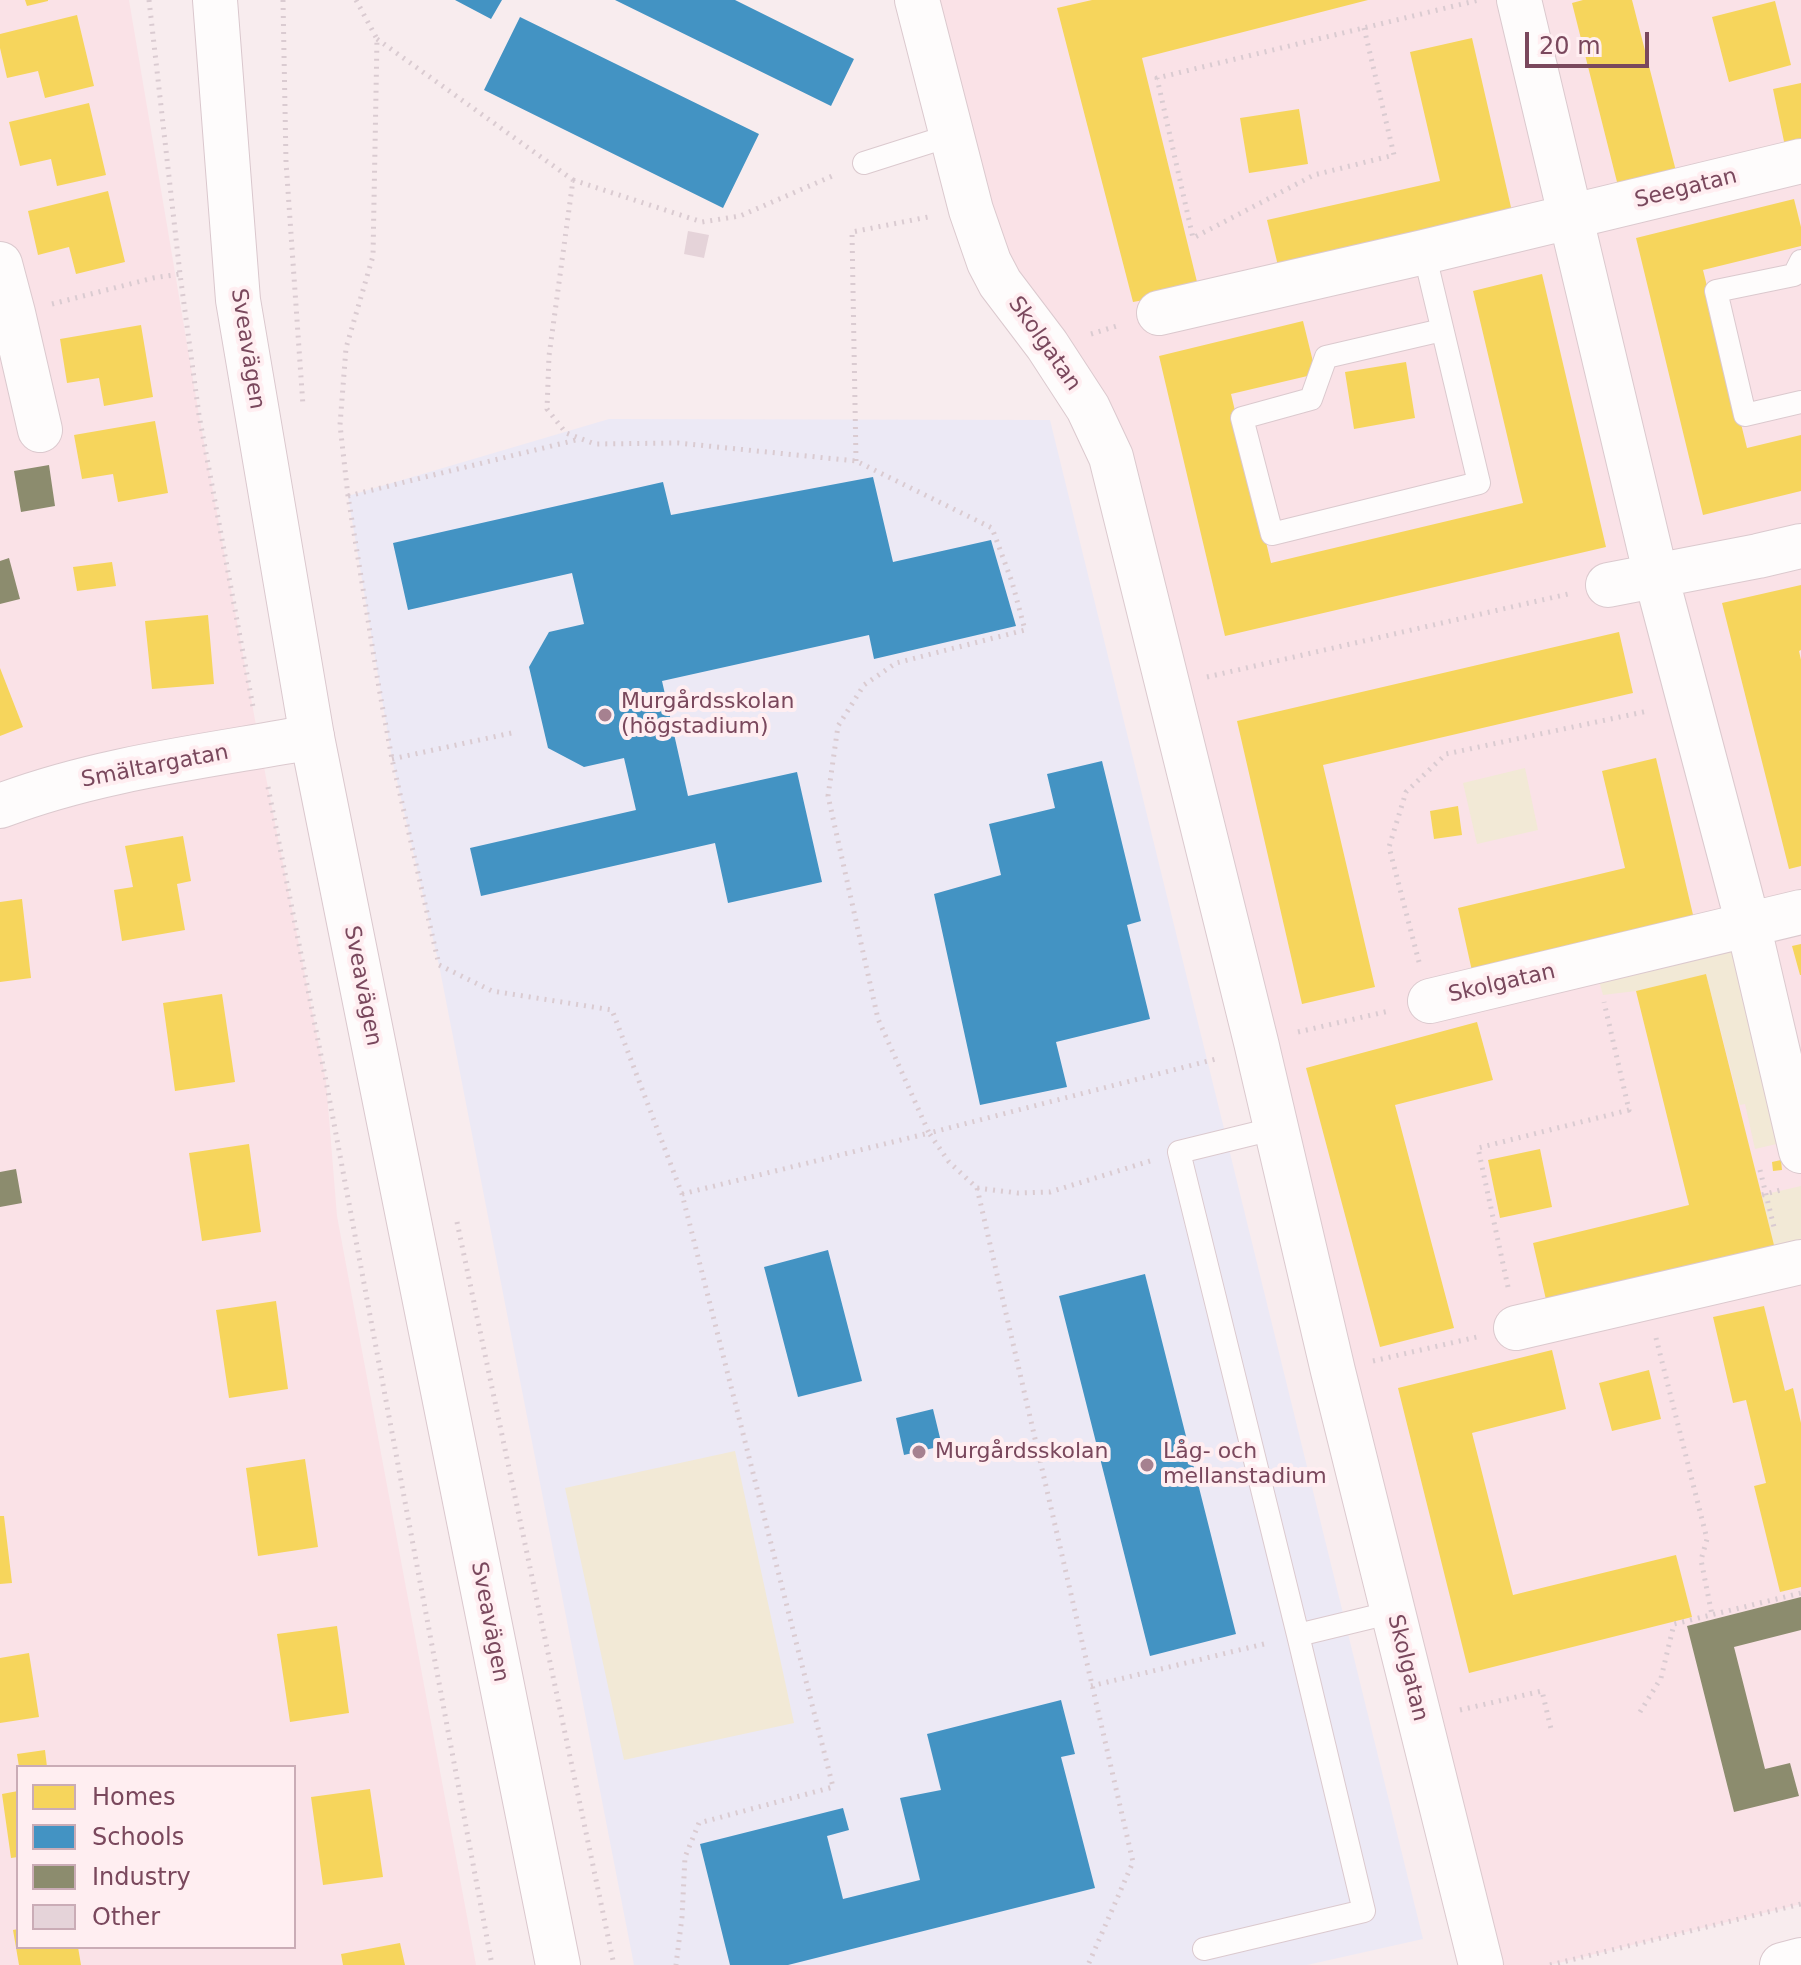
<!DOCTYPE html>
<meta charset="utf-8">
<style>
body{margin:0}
#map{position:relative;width:1801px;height:1965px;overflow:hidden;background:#f8ecee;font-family:"DejaVu Sans",sans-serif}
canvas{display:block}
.legend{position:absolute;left:16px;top:1765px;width:280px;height:184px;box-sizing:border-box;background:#ffeef1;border:2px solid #caacb6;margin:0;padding:10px 14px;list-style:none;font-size:24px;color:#7a485d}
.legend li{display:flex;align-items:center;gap:16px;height:40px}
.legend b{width:40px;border:2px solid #caacb6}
.scale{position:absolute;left:1525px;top:32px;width:124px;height:36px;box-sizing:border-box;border:4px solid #7a485d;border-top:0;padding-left:10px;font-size:24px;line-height:28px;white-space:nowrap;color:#7a485d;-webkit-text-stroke:6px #ffeef1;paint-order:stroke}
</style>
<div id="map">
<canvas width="1801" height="1965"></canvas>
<ul class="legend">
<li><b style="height:22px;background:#f6d55c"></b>Homes</li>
<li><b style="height:22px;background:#4393c3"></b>Schools</li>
<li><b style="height:22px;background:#8c8c6e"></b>Industry</li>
<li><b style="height:22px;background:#e5d3d9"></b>Other</li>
</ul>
<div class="scale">20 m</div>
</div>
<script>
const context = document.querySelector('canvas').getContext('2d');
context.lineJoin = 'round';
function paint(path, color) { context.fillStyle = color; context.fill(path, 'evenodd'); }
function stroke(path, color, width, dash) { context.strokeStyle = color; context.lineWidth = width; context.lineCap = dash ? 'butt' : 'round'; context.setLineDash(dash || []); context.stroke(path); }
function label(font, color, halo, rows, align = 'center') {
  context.font = font + ' "DejaVu Sans",sans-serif'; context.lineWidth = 8; context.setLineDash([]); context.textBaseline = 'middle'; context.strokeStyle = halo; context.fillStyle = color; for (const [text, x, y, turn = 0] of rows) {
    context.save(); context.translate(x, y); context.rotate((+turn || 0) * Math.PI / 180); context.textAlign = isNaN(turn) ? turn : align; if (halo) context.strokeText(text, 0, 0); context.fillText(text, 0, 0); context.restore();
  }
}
const residential = new Path2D(`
 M0 0H129L199 415 260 747 326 1081 337 1216 476 1965H0ZM18 1767H294V1947H18Z
 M917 0H1801V1904L1550 1965H1481L1111 457 1000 283Z`);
const education = new Path2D(`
 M609 419 1050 420 1423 1939 1307 1965H634L439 965 392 759 348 496Z`);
const green = new Path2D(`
 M1525 768 1538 830 1477 844 1463 783Z
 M1748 924 1739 980 1743 1001 1798 1139 1755 1149 1745 1104 1740 1105 1706 974 1636 991 1603 995 1594 962Z
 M1801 1186V1262L1779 1267 1762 1195Z
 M735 1451 794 1723 624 1760 565 1488Z`);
const homes = new Path2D(`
 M25 0H48V1L27 6Z
 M1092 0H1368L1142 58 1199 290 1133 302 1057 8Z
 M1583 0H1632L1677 175 1619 190 1572 3Z
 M1775 1 1791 65 1729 82 1712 17Z
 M77 15 94 86 45 98 38 71 7 78 0 48V34Z
 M1472 38 1513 216 1279 270 1267 220 1440 181 1410 52Z
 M1801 83V147L1786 151 1773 89Z
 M89 103 106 175 57 186 51 159 20 166 9 122Z
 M1299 109 1308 164 1249 173 1240 118Z
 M108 191 125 262 76 274 69 247 38 255 28 211Z
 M1794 199 1801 227V246L1703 270 1747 448 1801 435V491L1703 515 1636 238Z
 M1542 274 1606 547 1225 636 1159 356 1303 321 1316 374 1231 394 1271 563 1523 503 1473 291Z
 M141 325 153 397 104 406 99 378 67 383 60 339Z
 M1406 362 1415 418 1354 429 1345 372Z
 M155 421 168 493 118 502 113 474 82 479 74 435Z
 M112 562 116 586 77 591 73 567Z
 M1801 585V650L1799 651 1801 660V866L1789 869 1722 603Z
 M208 615 214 684 152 689 145 621Z
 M1619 632 1633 693 1323 765 1375 987 1302 1004 1237 721Z
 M0 668 23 727 0 736Z
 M1656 758 1694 919 1472 971 1458 908 1625 868 1602 771Z
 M1458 806 1462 835 1434 839 1430 811Z
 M183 836 191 881 177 884 185 930 122 941 114 890 133 887 125 846Z
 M22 899 31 978 0 982V902Z
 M1801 944V975H1800L1792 946Z
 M1706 974 1775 1249 1547 1304 1533 1243 1689 1205 1636 991Z
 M222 994 235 1082 175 1091 163 1003Z
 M1477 1022 1493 1080 1395 1105 1454 1328 1380 1347 1306 1068Z
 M249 1144 261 1232 202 1241 189 1153Z
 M1540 1149 1552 1207 1500 1218 1488 1160Z
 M1781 1160 1782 1170 1773 1171 1772 1162Z
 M276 1301 288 1389 229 1398 216 1310Z
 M1764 1306 1785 1391 1793 1388 1801 1423V1587L1780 1592 1754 1486 1766 1483 1746 1400 1733 1403 1713 1317Z
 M1552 1350 1566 1409 1472 1433 1513 1595 1676 1555 1692 1617 1469 1673 1398 1388Z
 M1649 1370 1661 1419 1612 1431 1599 1383Z
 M305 1459 318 1547 258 1556 246 1468Z
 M0 1516H4L12 1583 0 1584Z
 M337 1626 349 1713 290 1722 277 1634Z
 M29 1653 39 1717 0 1723V1658Z
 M45 1750 47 1767H19L17 1754Z
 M370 1789 383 1877 323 1885 311 1797Z
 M18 1791V1857L11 1858 2 1794Z
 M18 1929V1947H78L81 1965H19L13 1930Z
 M400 1943 405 1965H343L341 1954Z`);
const schools = new Path2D(`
 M455 0H502L491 19Z
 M615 0H735L854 59 831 106Z
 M520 17 759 134 723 208 484 90Z
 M873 477 893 562 991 540 1016 626 874 659 869 635 662 681 688 796 797 772 822 882 728 903 715 843 481 896 470 848 636 810 624 758 584 767 548 748 529 667 549 632 584 624 572 573 408 610 393 543 663 482 671 515Z
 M1102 761 1141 921 1127 925 1150 1019 1056 1042 1067 1087 980 1105 934 894 1001 875 989 824 1055 808 1047 774Z
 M828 1250 862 1381 798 1397 764 1267Z
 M1145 1274 1236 1634 1150 1656 1059 1296Z
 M933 1409 942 1446 904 1455 896 1418Z
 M1061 1700 1075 1754 1061 1757 1095 1888 788 1965H730L700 1844 843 1808 849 1830 827 1836 843 1899 920 1880 900 1798 941 1790 927 1734Z`);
const industry = new Path2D(`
 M49 465 55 506 21 512 14 471Z
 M9 558 20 599 0 604V561Z
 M16 1169 22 1203 0 1207V1172Z
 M1801 1597V1630L1734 1647 1765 1769 1790 1763 1799 1796 1734 1812 1687 1626Z`);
const building = new Path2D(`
 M688 231 709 235 704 258 684 254Z`);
const path = new Path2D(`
 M149 0 180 274 199 415 253 707
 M283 0 286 162 303 406
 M356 0 377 39 373 256 346 348 340 425 348 496 379 688 392 759 439 965 492 991 612 1010 682 1194 833 1787 699 1823 685 1857 682 1917 676 1965
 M1364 28 1394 155 1314 175 1193 238 1157 78 1479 0
 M377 39 573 180 549 356 547 409 566 433 595 444 678 443 856 461 992 528 1012 582 1025 630 896 663 864 685 838 726 828 796 878 1019 929 1133 1216 1059
 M573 180 702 222 740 216 837 174
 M52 304 153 278 180 274
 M1091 334 1120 325
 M856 461 852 232 928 217
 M348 496 580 439
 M1207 677 1568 594
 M392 759 516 732
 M268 787 326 1081 492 1965
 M1419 962 1389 847 1406 792 1446 754 1648 711
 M1298 1032 1389 1011
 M1760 1170 1774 1227
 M977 1188 1133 1862 1088 1965
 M682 1194 929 1133 949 1162 977 1188 1018 1193 1050 1192 1150 1161
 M1762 1195 1784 1189
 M457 1222 614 1965
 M1508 1287 1478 1148 1629 1110 1604 1002
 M1656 1338 1707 1539 1701 1560 1712 1615
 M1373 1361 1477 1337
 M1091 1686 1268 1643
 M1460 1710 1542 1691 1552 1733
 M1640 1712 1661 1678 1674 1624 1801 1593
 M1550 1965 1801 1904`);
const lane = new Path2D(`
 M864 163 952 135
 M1424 252 1479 483 1272 534 1242 418 1311 399 1326 357 1442 330
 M1801 261 1794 275 1716 291 1745 415 1801 402
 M1298 1635 1393 1612
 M1204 1949 1364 1911 1298 1635 1179 1152 1277 1128`);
const street = new Path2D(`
 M917 0 971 210 989 262 1000 283 1047 345 1088 408 1111 457 1256 1042 1333 1371 1481 1965
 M1519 0 1656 576 1748 924 1801 1151
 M0 264 13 313 40 430
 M1159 313 1424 252 1801 161
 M1608 585 1758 556 1801 546
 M0 806C100 768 208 756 312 737
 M1430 1001 1801 912
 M1516 1328 1801 1262`);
const secondary = new Path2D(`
 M215 0 238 300 312 737 558 1965
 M1782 1965 1801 1960`);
const markers = [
 [605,715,8,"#a68190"],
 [919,1452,8,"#a68190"],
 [1147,1465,8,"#a68190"]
];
const streetNames = [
 ["Seegatan",1686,189,-14],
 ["Skolgatan",1044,344,55],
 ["Sveavägen",247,349,81],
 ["Smältargatan",155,767,-11],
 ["Skolgatan",1502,984,-13],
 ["Sveavägen",362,986,79],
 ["Sveavägen",489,1622,79],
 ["Skolgatan",1407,1668,76]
];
const poiNames = [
 ["Murgårdsskolan",621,702],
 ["(högstadium)",621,727],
 ["Murgårdsskolan",935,1452],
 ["Låg- och",1163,1452],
 ["mellanstadium",1163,1477]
];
paint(residential, '#fae2e7');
paint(education, '#ece9f5');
paint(green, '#f2e9d6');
paint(homes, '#f6d55c');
paint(schools, '#4393c3');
paint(industry, '#8c8c6e');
paint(building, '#e5d3d9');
stroke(lane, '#dbc9ce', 24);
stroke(street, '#dbc9ce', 46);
stroke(secondary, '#dac7cd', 46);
stroke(path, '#dacbd1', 5, [2, 6]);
stroke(lane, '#fefcfc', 22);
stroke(street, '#fefcfc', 44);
stroke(secondary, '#fefcfc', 44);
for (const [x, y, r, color] of markers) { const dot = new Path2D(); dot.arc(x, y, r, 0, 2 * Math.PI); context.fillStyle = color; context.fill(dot); stroke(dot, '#ffeef1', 3); }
label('22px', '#7a485d', '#ffeef1', streetNames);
label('22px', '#7a485d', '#ffeef1', poiNames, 'left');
</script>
